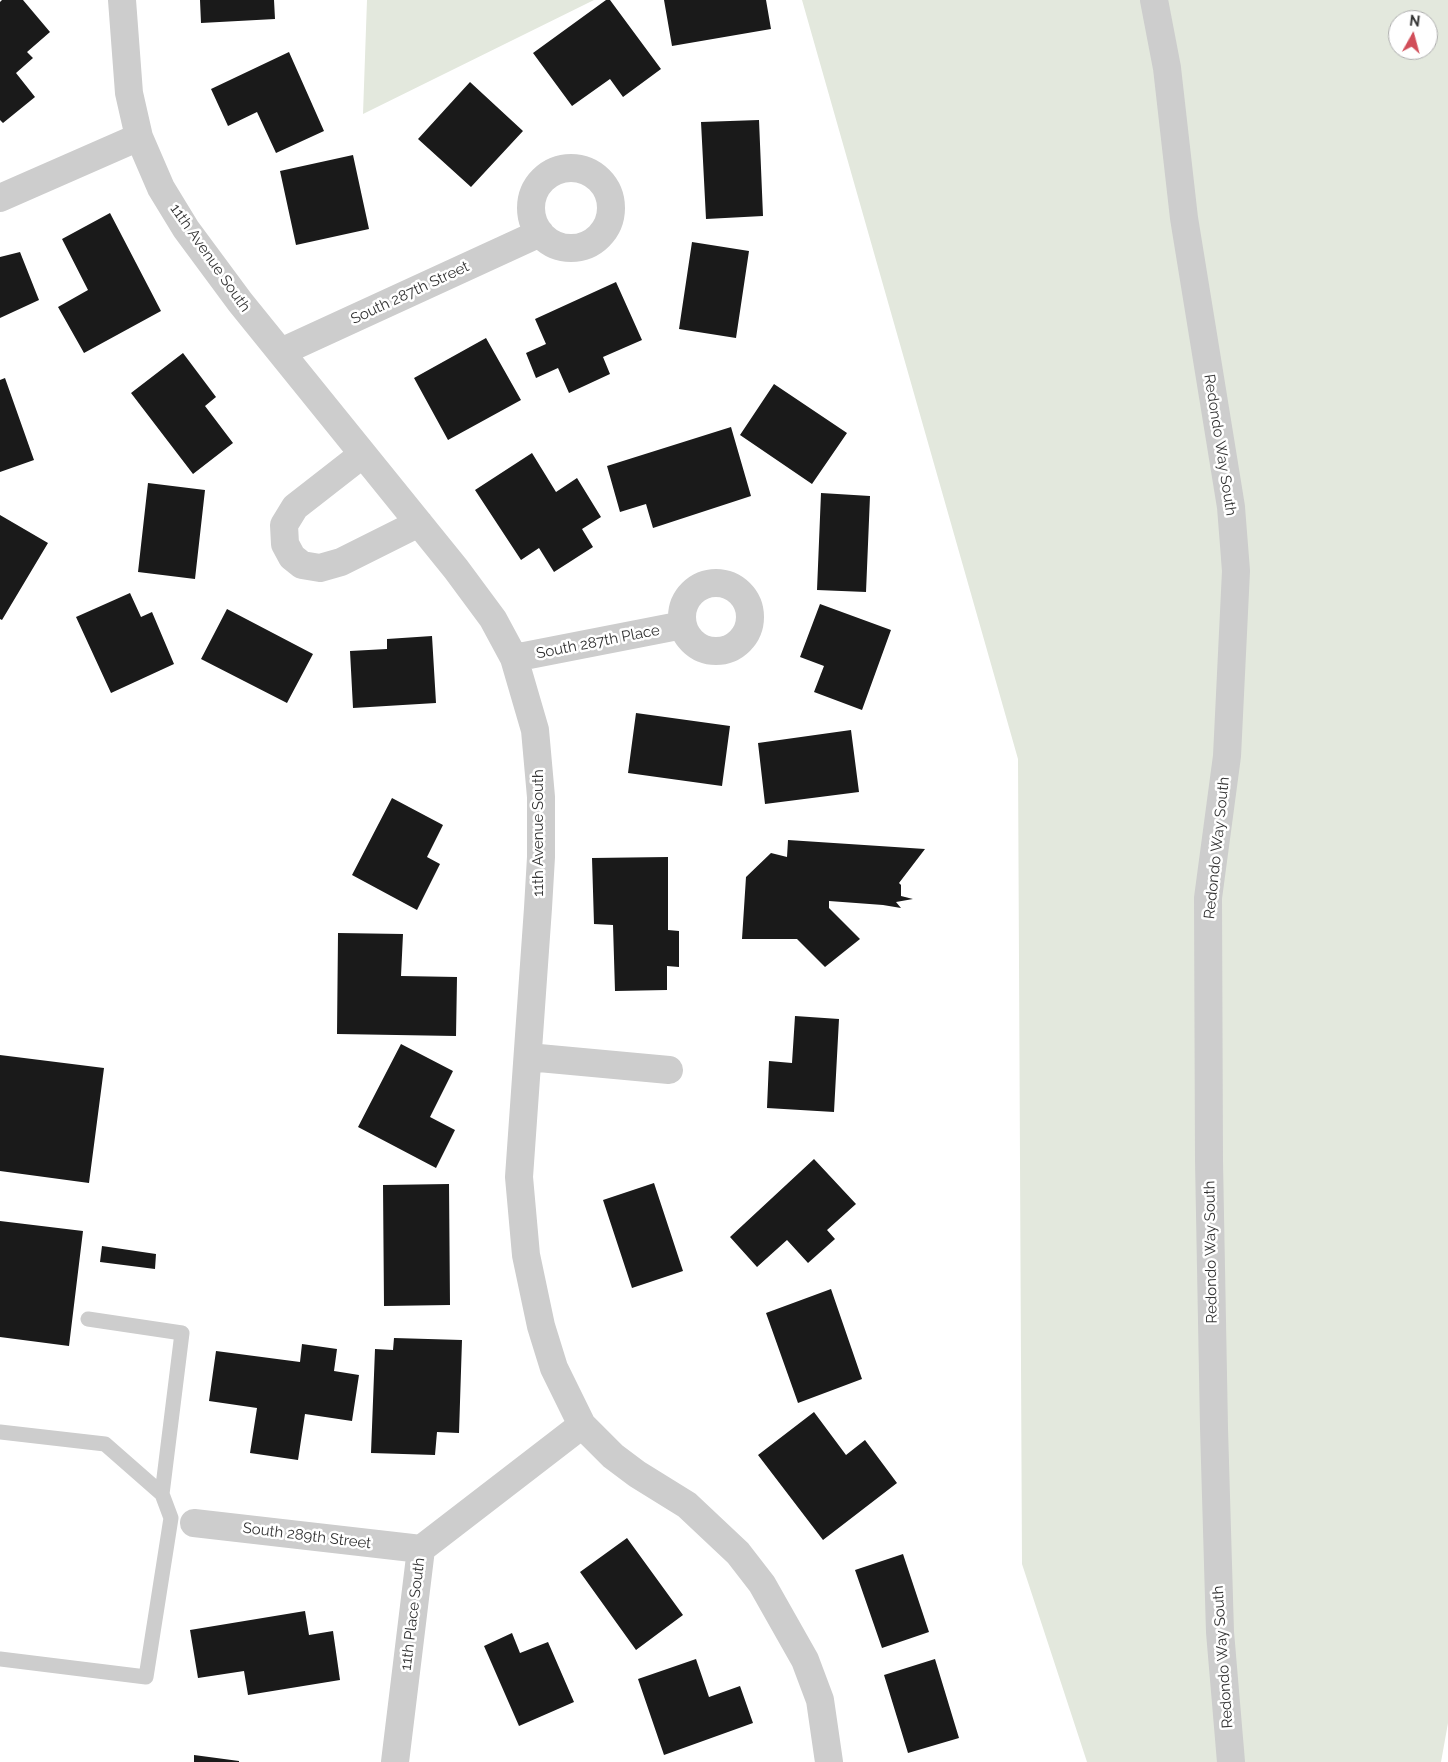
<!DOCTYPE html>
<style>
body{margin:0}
#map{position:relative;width:1448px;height:1762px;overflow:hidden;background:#fff;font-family:Raleway,sans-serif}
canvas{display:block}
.north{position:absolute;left:1388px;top:10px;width:50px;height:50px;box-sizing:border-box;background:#fff;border:1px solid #adadad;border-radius:50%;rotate:7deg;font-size:14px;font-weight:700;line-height:20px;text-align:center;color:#333}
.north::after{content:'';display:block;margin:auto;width:18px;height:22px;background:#d14e59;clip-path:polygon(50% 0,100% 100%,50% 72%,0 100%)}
</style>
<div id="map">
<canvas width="1448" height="1762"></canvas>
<div class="north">N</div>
</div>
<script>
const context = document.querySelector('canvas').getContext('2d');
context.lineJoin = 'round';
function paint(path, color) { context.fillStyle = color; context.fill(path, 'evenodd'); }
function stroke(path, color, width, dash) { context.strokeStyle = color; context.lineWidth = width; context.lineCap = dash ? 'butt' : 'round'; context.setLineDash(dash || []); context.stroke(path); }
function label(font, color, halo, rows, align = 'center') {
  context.font = font + ' Raleway,sans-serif'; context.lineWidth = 5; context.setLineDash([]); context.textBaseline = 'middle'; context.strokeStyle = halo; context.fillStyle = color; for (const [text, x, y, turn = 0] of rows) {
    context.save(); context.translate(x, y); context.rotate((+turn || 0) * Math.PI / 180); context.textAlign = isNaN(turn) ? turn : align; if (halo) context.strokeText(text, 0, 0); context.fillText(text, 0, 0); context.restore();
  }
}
const green = new Path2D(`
 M367 0H594L363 114Z
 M802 0H1448V1723L1441 1762H1087L1022 1564 1018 759ZM1398 20H1428V50H1398Z`);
const building = new Path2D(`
 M2 0H23L50 32 27 52 33 58 16 73 35 97 3 123 0 120V2Z
 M200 0H274L275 19 201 23Z
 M606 0H610L661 69 623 97 610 79 572 106 533 53Z
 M664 0H766L771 29 672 46Z
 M289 52 324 131 276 153 257 112 228 126 211 89Z
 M470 82 523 131 471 187 418 139Z
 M759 120 763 216 706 219 701 122Z
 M353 155 369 229 296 245 280 171Z
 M110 213 161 311 84 353 58 307 88 290 62 239Z
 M692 242 749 251 736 338 679 329Z
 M20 252 39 300 0 318V257Z
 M616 282 642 340 603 357 610 374 569 393 558 368 536 378 526 353 546 344 535 319Z
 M486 338 521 400 448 440 414 378Z
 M183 353 216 397 205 406 233 443 193 474 131 393Z
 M5 378 34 460 0 472V380Z
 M774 384 847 433 812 484 740 435Z
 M731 427 751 496 653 528 646 504 620 512 607 466Z
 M532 453 556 492 577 478 601 517 582 529 593 547 554 572 539 548 521 560 475 490Z
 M148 483 205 490 195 579 138 572Z
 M821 493 870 496 866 592 817 590Z
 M0 515 48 543 2 620 0 619Z
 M130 593 141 617 152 612 174 664 111 693 76 617Z
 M820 604 891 630 862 710 814 692 824 666 800 657Z
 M227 609 313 654 287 703 201 659Z
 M432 636 436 703 353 708 350 651 387 649V639Z
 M636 713 730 726 722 786 628 773Z
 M851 730 859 792 765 804 758 743Z
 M392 798 443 825 427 857 440 864 417 910 352 875Z
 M788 840 925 849 899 883 901 885V896L913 899 896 902 901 908 883 905 829 901V908L860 939 825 967 797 939H742L746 877 771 853 787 857Z
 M668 857V930L679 931V967L667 966V990L615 991 613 925 594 924 592 858Z
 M338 933 403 934 401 976 457 977 456 1036 337 1034Z
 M795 1016 839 1019 834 1112 767 1108 769 1061 792 1063Z
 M401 1044 453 1071 430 1117 455 1130 436 1168 358 1127Z
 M0 1055 104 1068 89 1183 0 1171Z
 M814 1159 856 1204 827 1230 835 1239 808 1263 787 1240 757 1267 730 1237Z
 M654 1183 683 1271 632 1288 603 1200Z
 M449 1184 450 1305 384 1306 383 1185Z
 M0 1221 83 1231 69 1346 0 1337Z
 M102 1246 156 1254 155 1269 100 1262Z
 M831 1289 862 1379 798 1403 766 1313Z
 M394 1338 462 1340 459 1433 437 1432 435 1455 371 1453 375 1349 393 1350Z
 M302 1344 337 1349 334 1371 359 1375 352 1421 305 1414 298 1460 250 1453 257 1408 209 1401 216 1351 300 1362Z
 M814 1412 846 1455 865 1440 897 1483 823 1540 758 1455Z
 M627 1538 683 1615 636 1650 580 1572Z
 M903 1554 929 1632 882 1648 855 1570Z
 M305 1611 309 1635 333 1631 340 1680 248 1695 244 1671 198 1678 190 1630Z
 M512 1633 520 1653 548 1642 574 1702 519 1726 484 1646Z
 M696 1659 709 1697 740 1686 753 1723 664 1755 638 1679Z
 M935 1659 959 1738 908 1753 884 1675Z
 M194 1755 239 1761V1762H194Z`);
const service = new Path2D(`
 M88 1319 182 1333 162 1494
 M0 1432 105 1444 162 1494 171 1518 146 1677 0 1659`);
const minor = new Path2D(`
 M122 0 129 93 139 137 161 188 186 229 240 302 456 569 493 619 514 658 535 730 541 797V857L538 908 519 1177 526 1255 541 1326 554 1368 582 1425 613 1456 637 1474 687 1505 738 1553 762 1584 805 1660 820 1700 829 1762
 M531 208a40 40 0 1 1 80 0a40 40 0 1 1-80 0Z
 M0 198 139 137
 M281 352 540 233
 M363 454 295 507 284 525 285 544 292 557 302 565 320 568 341 562 419 523
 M682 617a34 34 0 1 1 68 0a34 34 0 1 1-68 0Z
 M514 658 683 625
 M528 1057 669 1070
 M194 1523 421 1549
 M395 1762 421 1549 582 1425`);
const tertiary = new Path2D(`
 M1154 0 1167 68 1184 218 1231 507 1236 571 1227 756 1208 898 1209 1161 1214 1428 1220 1632 1231 1762`);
const streetNames = [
 ["11th Avenue South",210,258,55],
 ["South 287th Street",410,293,-25],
 ["Redondo Way South",1220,445,81],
 ["South 287th Place",598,642,-11],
 ["11th Avenue South",538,833,-90],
 ["Redondo Way South",1217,848,-84],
 ["Redondo Way South",1211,1252,-91],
 ["South 289th Street",307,1536,7],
 ["11th Place South",413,1614,-83],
 ["Redondo Way South",1223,1657,-94]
];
paint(green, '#e3e8dd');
paint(building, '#1a1a1a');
stroke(service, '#cdcdcd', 15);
stroke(minor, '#cdcdcd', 28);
stroke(tertiary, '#cdcdcd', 28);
label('15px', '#333', '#fff', streetNames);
</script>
